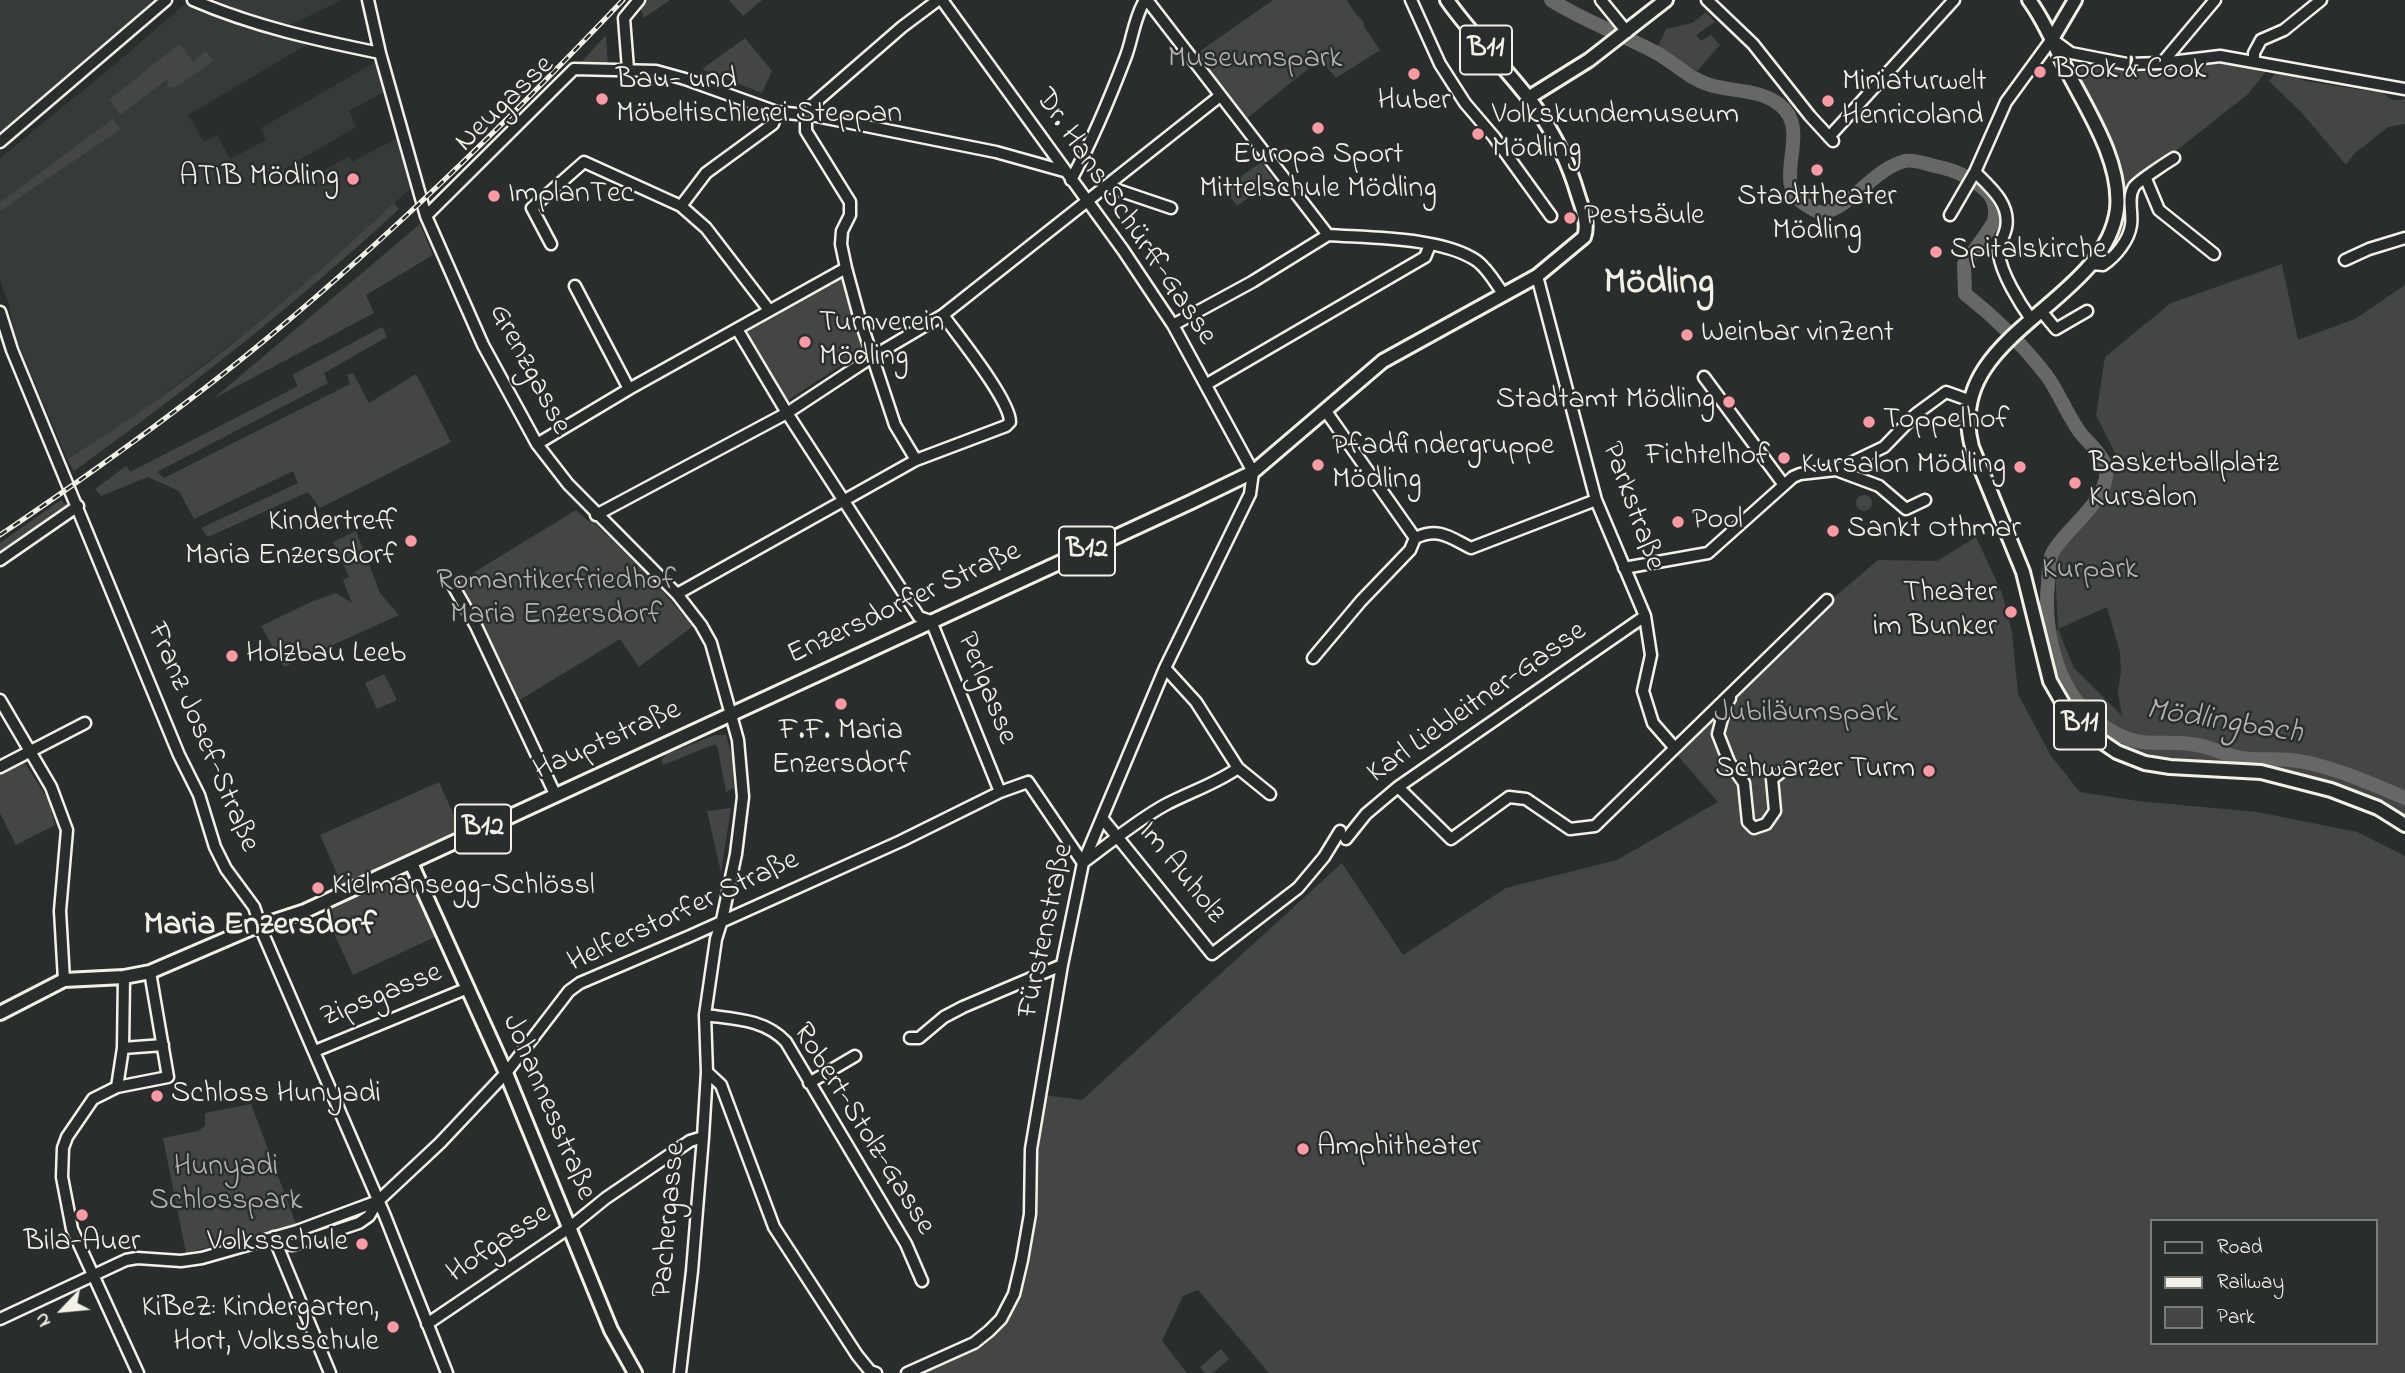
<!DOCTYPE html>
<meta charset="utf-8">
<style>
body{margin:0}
#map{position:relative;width:2405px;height:1373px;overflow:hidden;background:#2a2d2e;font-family:"Indie Flower",sans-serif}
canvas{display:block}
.legend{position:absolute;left:2150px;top:1219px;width:228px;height:126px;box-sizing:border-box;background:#2a2d2e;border:2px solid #7b7b78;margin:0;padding:9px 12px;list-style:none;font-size:21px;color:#f4f1e8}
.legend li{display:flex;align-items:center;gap:14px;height:35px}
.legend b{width:35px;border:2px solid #7b7b78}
.north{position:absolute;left:28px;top:1275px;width:70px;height:70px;-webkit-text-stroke:5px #2a2d2e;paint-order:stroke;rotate:244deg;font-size:19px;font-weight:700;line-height:28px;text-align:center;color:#f4f1e8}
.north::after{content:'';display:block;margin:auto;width:24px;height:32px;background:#f4f1e8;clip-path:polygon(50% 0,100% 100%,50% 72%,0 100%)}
</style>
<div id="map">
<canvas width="2405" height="1373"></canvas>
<ul class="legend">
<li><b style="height:9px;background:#2a2d2e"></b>Road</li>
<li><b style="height:9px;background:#f4f1e8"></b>Railway</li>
<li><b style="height:19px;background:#444645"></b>Park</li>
</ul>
<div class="north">N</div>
</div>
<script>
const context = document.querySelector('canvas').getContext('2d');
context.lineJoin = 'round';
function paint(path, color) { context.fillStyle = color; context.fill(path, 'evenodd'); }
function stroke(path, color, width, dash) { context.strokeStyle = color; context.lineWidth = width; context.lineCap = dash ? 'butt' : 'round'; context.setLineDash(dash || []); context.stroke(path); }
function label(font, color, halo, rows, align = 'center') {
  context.font = font + ' "Indie Flower",sans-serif'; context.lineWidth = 5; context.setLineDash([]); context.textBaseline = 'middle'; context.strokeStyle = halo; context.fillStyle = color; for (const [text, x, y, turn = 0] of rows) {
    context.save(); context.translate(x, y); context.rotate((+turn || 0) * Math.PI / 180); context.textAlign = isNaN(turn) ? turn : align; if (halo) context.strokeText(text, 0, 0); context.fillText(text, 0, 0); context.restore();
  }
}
const built = new Path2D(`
 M0 0H156L155 3 0 134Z
 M216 0H342L286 27 220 8Z
 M186 3 247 29 308 44 188 115 204 142 217 135 230 159 266 140 261 128 377 61 386 91 349 111 356 127 284 169 294 187 349 156 352 162 399 137 413 186 319 273 268 316 120 427 67 459 14 334 9 305 0 280V158L107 71Z`);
const green = new Path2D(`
 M644 0H670L644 18 639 5Z
 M729 0H762L743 16Z
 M1273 0H1347L1354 12 1363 21 1365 28 1380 50 1336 78 1320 59 1246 119 1196 54Z
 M1706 12 1715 22 1696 35 1701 41 1711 35 1720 45 1697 71 1657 48 1666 29 1692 23Z
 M606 35 608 66H578Z
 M745 38 772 71 762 93 702 69Z
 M179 44 193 61 206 51 213 61 178 86 167 88 168 79 120 115 109 100Z
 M2086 63 2133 73 2221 63 2267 70 2248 94 2138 181 2125 185 2102 124 2072 67Z
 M2275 74 2298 77 2305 81 2383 93C2391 100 2396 103 2405 98V124L2388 127 2354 154 2346 165 2302 113 2269 81Z
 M113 119 121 129 0 211V202Z
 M1261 162 1274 180 1237 206 1224 189Z
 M394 203 399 209C296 304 188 389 74 471L67 459C186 387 293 298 394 203Z
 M420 224 433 255 366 295 374 313 213 399Z
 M2282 264 2298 340 2355 319 2405 285V818L2365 793 2260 763 2169 760 2111 742 2083 714 2055 668 2047 634 2058 629 2055 565 2065 544 2098 504 2100 460 2116 455 2096 415 2105 357 2171 303ZM2107 607 2120 652 2121 671 2118 692 2122 716 2074 668 2058 629Z
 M838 279 843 281 862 351 787 401 746 333Z
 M382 327 387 337 324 373 328 383 157 472 164 478 350 384 347 375 353 373 369 403 416 374 451 442 320 508 308 492 208 537 201 528 298 483 293 471 194 519 179 491 148 477 101 496 95 489 126 466 130 472 298 386 292 375Z
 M1856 503a8 8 0 1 1 16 0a8 8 0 1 1-16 0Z
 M61 500 66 505 0 552V543Z
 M576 510 588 521 591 520 647 574 693 626 639 667 620 639 518 701 460 581Z
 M356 531 380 593 399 615 284 667 261 626 311 602 336 593 352 603 343 580 349 577 333 542Z
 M1976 537 2002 593 2012 632 2018 694 2051 756 2080 792 2138 801 2257 812 2357 832 2405 856V1373H1269L1198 1290 1183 1296 1162 1341 1187 1373H922L981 1344 1005 1322 1018 1292 1034 1151 1043 1095 1082 1100 1342 863 1403 955 1506 888 1617 860 1718 802 1678 756 1811 617 1878 560 1937 561ZM2151 1221H2375V1343H2151Z
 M384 674 397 700 377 709 365 683Z
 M715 735H726L733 761 734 788 726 792 718 749 715 744 663 765 661 760 667 754Z
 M23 760 49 801 55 825 16 845 0 813V772Z
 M439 782 460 829 408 857 343 887 320 835Z
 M731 808 721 872 707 811Z
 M402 876 413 881 437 936 353 975 324 911Z
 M251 1104 296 1224 186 1253 163 1138 198 1131 205 1126V1113Z
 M363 1213 365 1215C341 1226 315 1234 290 1241L287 1239Z
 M1221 1349 1229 1359 1213 1373H1205L1200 1367Z`);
const river = new Path2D(`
 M1551 0C1584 21 1621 34 1655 52 1674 62 1689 79 1710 85 1733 92 1760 89 1780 105 1814 132 1768 183 1806 205 1810 207 1816 212 1820 212 1844 215 1874 168 1905 161 1914 159 1926 164 1935 166 1955 170 1973 178 1987 192 1995 199 1998 216 1992 225 1983 239 1974 251 1964 264L1965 294C1996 318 2023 345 2047 376 2059 393 2067 414 2079 431 2087 442 2104 455 2106 469 2110 500 2067 527 2053 552 2048 560 2049 573 2048 583 2043 635 2058 698 2105 727 2143 752 2159 738 2197 745 2211 747 2223 754 2237 757 2254 761 2273 758 2290 760 2324 763 2373 784 2405 798`);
const minor = new Path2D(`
 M193 0C253 26 316 40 380 53
 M368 0 380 53 426 216 483 345 537 444 568 484 677 594 701 625 711 643 738 740 743 797 736 854 722 920 716 939 705 1015 707 1072 703 1137 692 1271 680 1373
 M1147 0 1328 235C1370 238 1442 237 1477 261 1488 269 1496 284 1504 295
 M1411 0 1440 64 1465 103 1494 137 1551 216
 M1601 0 1627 32
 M1707 0 1753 44 1810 116 1833 141
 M2254 60V53L2261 40 2284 30 2321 0
 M2162 63 2215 0
 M628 69 624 18 639 0
 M811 106 902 27 938 0
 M816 116 996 152 1064 171
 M806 124V131L850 202V215L842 231 841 244 846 268 859 316 895 425 916 460
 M1829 137 1954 0
 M0 142 166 0
 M1975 172C1990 187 2011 204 2006 228 2004 237 1998 245 1999 254 2001 273 2020 304 2031 319
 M2146 179 2159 210 2214 254
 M1071 180C1092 141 1110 98 1126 56 1133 37 1134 18 1145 0
 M1106 186 1171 208
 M681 206 706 173 773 124 777 112
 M1950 215 1975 172 2006 102 2052 39 2071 53 2127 64 2162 63 2220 56 2405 89
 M426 216 574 69 656 71 685 79 777 112 797 114
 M551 244 532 208 584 162 681 206 706 228 769 310
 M2345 260 2369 249 2405 238
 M2092 264 2103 265C2116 256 2129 240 2131 225 2133 213 2127 198 2134 187 2137 182 2166 163 2174 158
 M1537 276 1596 500 1645 616 1651 655 1643 691 1653 723 1674 747
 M575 286 629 389
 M2041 311 2056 329 2087 311
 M0 312 12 350 179 755 199 795 215 847 226 869 254 907 264 936 385 1216 447 1373
 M1173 325 1252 282 1328 235
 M737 329 787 413 919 617 931 621 1000 792
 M1704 377 1784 485
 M1207 384 1425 257 1430 245
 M1325 410 1415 538
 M537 444 629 389 846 268
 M1836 470 1879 486 1906 509 1925 500
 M596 515 787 413 872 357 943 315 1220 96
 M0 560 78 506
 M1624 568 1708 553 1793 477 1800 474 1836 470 1884 447 1916 414 1946 392 1971 401
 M451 582 476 626 555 794
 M677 594 916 460 1006 426 1010 422C1010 400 958 336 943 315
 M1313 658 1361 601 1410 550 1415 538C1439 527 1449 537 1471 548L1596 500
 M1165 668 1196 702 1238 768 1270 794
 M1730 698 1725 707 1718 734 1729 762 1744 783 1748 822 1754 828 1766 824 1775 811 1772 779 1780 773
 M0 700 51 787 67 830 60 911 64 980
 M0 767 85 723
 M1398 787 1451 839 1509 797 1526 799 1570 829 1595 826 1827 600
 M1102 818 1212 954 1298 888 1324 857 1340 831
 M1346 839 1366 814 1398 787 1645 616
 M1084 862C1110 843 1136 821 1165 805 1189 792 1216 784 1238 768
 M124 977 123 1048 117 1087 93 1099 67 1137 63 1148 62 1177 72 1229 138 1373
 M705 1015C734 1019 765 1019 786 1042L906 1244 922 1281
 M910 1038H919L944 1017 963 1007 1062 965
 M123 1048 163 1045
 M315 1051 468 988
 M707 1072 721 1085 774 1227 857 1355 870 1371 876 1373
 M809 1083 855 1056
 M117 1087 168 1077 150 972
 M274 1237 284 1244 293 1245 359 1223 369 1216 378 1201 440 1143 506 1073 569 991 580 983 690 936 901 841 1000 792 1028 782 1083 863
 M274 1238 330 1373
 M0 1319 126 1260 137 1258 181 1261 202 1258 297 1231 378 1201
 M427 1324 569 1228 606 1198 690 1141 703 1137
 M907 1373 974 1343 989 1331 1001 1319 1014 1294 1022 1260 1030 1214 1031 1149 1062 965 1083 863 1165 668 1250 494 1253 472 1173 325 1123 250 942 0`);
const major = new Path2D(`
 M2029 0C2043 19 2052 40 2062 61 2083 104 2122 159 2117 209 2105 305 1942 334 1972 447L2023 572 2050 681 2065 707 2086 731 2117 752 2145 763 2170 767 2261 772 2331 790 2378 808 2405 825
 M2052 39 2075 0
 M1528 98 1589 60 1666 0
 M411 863 506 1073 611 1330 635 1373
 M0 1013 64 980 124 977 150 972 250 929 305 911 1191 502 1253 472 1383 361 1537 276 1584 237C1589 224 1582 208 1578 195 1569 164 1555 135 1536 108 1509 70 1474 39 1447 0`);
const rail = new Path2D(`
 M0 535C95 471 189 404 277 330 400 227 513 116 623 0`);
const markers = [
 [2040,72,7,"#ff9aa2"],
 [1414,74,7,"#ff9aa2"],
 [602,99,7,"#ff9aa2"],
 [1828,101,7,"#ff9aa2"],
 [1318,128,7,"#ff9aa2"],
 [1478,134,7,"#ff9aa2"],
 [1817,170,7,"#ff9aa2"],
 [353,179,7,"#ff9aa2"],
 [494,196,7,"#ff9aa2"],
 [1570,218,7,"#ff9aa2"],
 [1936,252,7,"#ff9aa2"],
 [1687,335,7,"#ff9aa2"],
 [805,342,7,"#ff9aa2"],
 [1729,402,7,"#ff9aa2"],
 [1869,422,7,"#ff9aa2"],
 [1784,458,7,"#ff9aa2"],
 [1318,465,7,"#ff9aa2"],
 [2020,467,7,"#ff9aa2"],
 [2075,483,7,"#ff9aa2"],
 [1678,522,7,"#ff9aa2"],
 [1833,531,7,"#ff9aa2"],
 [411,541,7,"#ff9aa2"],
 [2011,612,7,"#ff9aa2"],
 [232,656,7,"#ff9aa2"],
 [841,704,7,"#ff9aa2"],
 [1929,771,7,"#ff9aa2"],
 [318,888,7,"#ff9aa2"],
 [157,1096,7,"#ff9aa2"],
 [1303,1149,7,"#ff9aa2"],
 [82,1215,7,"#ff9aa2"],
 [362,1244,7,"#ff9aa2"],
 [393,1327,7,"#ff9aa2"]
];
const shields = [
 [1486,50,52],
 [1087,551,56],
 [2080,725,52],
 [483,829,56]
];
const shieldNames = [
 ["B11",1486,50],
 ["B12",1087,551],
 ["B11",2080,725],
 ["B12",483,829]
];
const parkNames = [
 ["Museumspark",1255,61],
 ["Kurpark",2090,572],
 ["Romantikerfriedhof",556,583],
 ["Maria Enzersdorf",556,617],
 ["Jubiläumspark",1806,715],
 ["Hunyadi",226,1169],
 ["Schlosspark",226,1203]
];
const poiNames = [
 ["Book & Cook",2054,72],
 ["Bau- und",616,82],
 ["Möbeltischlerei Steppan",616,116],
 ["Miniaturwelt",1842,84],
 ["Henricoland",1842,118],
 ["Huber",1414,103,"center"],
 ["Volkskundemuseum",1492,117],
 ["Mödling",1492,151],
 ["Europa Sport",1318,157,"center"],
 ["Mittelschule Mödling",1318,191,"center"],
 ["ATIB Mödling",339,179,"right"],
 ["ImplanTec",508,196],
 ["Stadttheater",1817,199,"center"],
 ["Mödling",1817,233,"center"],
 ["Pestsäule",1584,218],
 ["Spitalskirche",1950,252],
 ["Turnverein",819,325],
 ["Mödling",819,359],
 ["Weinbar vinZent",1701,335],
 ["Stadtamt Mödling",1715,402,"right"],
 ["Toppelhof",1883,422],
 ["Pfadfindergruppe",1332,448],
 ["Mödling",1332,482],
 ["Fichtelhof",1770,458,"right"],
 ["Basketballplatz",2089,466],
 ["Kursalon",2089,500],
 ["Kursalon Mödling",2006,467,"right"],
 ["Pool",1692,522],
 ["Kindertreff",397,524,"right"],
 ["Maria Enzersdorf",397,558,"right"],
 ["Sankt Othmar",1847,531],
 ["Theater",1997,595,"right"],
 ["im Bunker",1997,629,"right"],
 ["Holzbau Leeb",246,656],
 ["F.F. Maria",841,733,"center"],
 ["Enzersdorf",841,767,"center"],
 ["Schwarzer Turm",1915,771,"right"],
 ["Kielmansegg-Schlössl",332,888],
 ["Schloss Hunyadi",171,1096],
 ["Amphitheater",1317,1149],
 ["Bila-Auer",82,1244,"center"],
 ["Volksschule",348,1244,"right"],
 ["KiBeZ: Kindergarten,",379,1310,"right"],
 ["Hort, Volksschule",379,1344,"right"]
];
const streetNames = [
 ["Neugasse",506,105,-44],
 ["Dr. Hans Schürff-Gasse",1124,218,56],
 ["Grenzgasse",528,370,62],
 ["Parkstraße",1631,507,70],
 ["Enzersdorfer Straße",905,605,-25],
 ["Perlgasse",985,689,68],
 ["Karl Liebleitner-Gasse",1478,704,-35],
 ["Franz Josef-Straße",201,738,67],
 ["Hauptstraße",608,742,-24],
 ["Im Auholz",1180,874,51],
 ["Helferstorfer Straße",684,913,-25],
 ["Fürstenstraße",1048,931,-78],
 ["Zipsgasse",382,997,-22],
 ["Johannesstraße",547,1108,67],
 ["Robert-Stolz-Gasse",862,1130,58],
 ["Pachergasse",671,1220,-85],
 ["Hofgasse",500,1245,-34]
];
const waterNames = [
 ["Mödlingbach",2224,724,9]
];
const quarterNames = [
 ["Maria Enzersdorf",260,928]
];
const districtNames = [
 ["Mödling",1659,286]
];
paint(built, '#373a3a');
paint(green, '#444645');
stroke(river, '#676866', 14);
stroke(minor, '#f4f1e8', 15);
stroke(major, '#f4f1e8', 18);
stroke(minor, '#2a2d2e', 10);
stroke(major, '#2a2d2e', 12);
stroke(rail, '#f4f1e8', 5);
stroke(rail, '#2a2d2e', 2.5, [8]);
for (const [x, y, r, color] of markers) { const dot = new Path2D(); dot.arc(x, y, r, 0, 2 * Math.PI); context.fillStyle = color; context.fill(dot); stroke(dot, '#2a2d2e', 2.5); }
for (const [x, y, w] of shields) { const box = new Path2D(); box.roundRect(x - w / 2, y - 24.5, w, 49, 5); context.fillStyle = '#2a2d2e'; context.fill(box); stroke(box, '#f4f1e8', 2); }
label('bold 28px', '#f4f1e8', null, shieldNames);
label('30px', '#b6b5af', '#2a2d2e', parkNames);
label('30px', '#f4f1e8', '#2a2d2e', poiNames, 'left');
label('30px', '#f4f1e8', '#2a2d2e', streetNames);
label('italic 32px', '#b5b3ae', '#2a2d2e', waterNames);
label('bold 33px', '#f4f1e8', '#2a2d2e', quarterNames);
label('bold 37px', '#f4f1e8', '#2a2d2e', districtNames);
</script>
